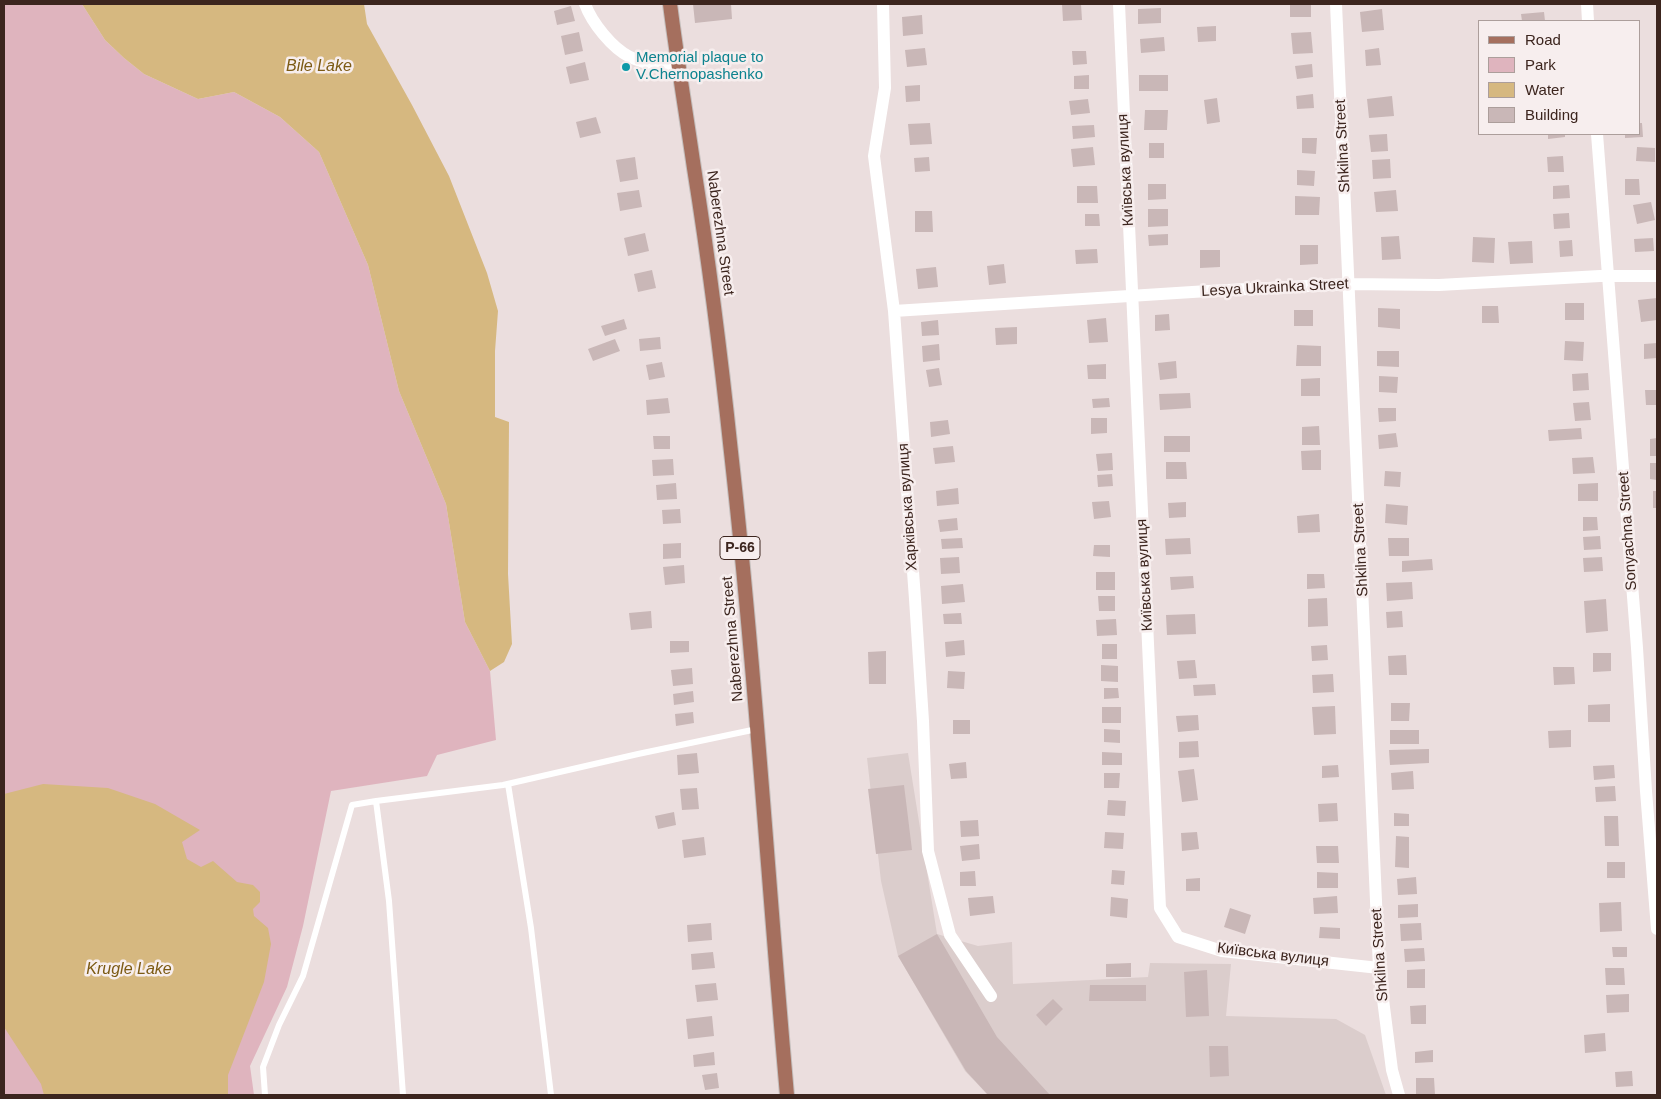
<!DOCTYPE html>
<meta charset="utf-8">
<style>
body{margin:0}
#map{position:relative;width:1661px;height:1099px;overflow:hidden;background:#ebdede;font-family:Arial,sans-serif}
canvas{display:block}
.frame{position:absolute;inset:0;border:5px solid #3c251e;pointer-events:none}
.legend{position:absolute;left:1478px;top:20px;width:162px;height:115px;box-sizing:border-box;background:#f7eeee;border:1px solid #ac9e9b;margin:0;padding:6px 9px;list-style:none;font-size:15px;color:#3c251e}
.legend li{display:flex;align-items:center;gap:10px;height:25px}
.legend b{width:25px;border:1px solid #ac9e9b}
</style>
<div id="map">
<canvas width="1661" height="1099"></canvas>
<div class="frame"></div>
<ul class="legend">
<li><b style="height:6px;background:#a56f5e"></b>Road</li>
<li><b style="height:14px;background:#dfb4be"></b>Park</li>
<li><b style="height:14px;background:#d6b880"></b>Water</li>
<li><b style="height:14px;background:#c9b7b7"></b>Building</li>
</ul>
</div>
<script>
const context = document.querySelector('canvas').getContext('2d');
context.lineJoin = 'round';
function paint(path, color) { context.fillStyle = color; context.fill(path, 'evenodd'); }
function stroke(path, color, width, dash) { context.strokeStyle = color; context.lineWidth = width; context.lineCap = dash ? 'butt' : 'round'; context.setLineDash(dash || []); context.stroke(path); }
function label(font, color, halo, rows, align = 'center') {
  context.font = font + ' Arial,sans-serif'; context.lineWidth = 5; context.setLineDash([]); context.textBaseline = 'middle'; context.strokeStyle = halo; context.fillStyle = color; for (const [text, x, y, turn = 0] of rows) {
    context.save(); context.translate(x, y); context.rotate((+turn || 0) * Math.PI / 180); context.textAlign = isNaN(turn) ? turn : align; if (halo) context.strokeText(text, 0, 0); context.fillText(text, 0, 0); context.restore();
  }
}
const built = new Path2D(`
 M908 753 937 934 978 946 1012 942 1013 984 1148 977 1150 963 1231 964 1226 1016 1336 1019 1365 1035 1386 1095H988L965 1071 898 956 881 881 867 758Z`);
const green = new Path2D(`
 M4 4H82L105 40 124 58 144 74 198 99 234 92 280 117 319 152 368 265 399 391 446 504 465 622 490 671 496 740 437 755 427 776 331 791 303 926 287 987 250 1066 254 1095H4Z`);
const water = new Path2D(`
 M82 4H364L367 24 412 105 449 176 487 273 498 311 495 351V417L509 422 508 574 512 644 504 662 490 671 465 622 446 504 399 391 368 265 319 152 280 117 234 92 198 99 144 74 124 58 105 40Z
 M43 784 108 788 155 804 200 830 182 842 187 859 201 867 213 861 237 882 253 885 260 892V902L253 909 254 916 268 928 271 944 264 982 228 1075V1095H44L41 1084 4 1027V794Z`);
const building = new Path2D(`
 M693 4H731L732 19 695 23Z
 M1062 4H1081L1082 20 1063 21Z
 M1290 4H1311V17H1290Z
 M571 6 575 21 557 25 554 11Z
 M1161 8V23L1138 24V9Z
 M1382 9 1384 30 1362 32 1360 12Z
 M1544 12 1545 21H1522L1521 14Z
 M922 15 923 34 903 36 902 17Z
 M1216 26V41L1198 42 1197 27Z
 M579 32 583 51 565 55 561 36Z
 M1311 32 1313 53 1293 54 1291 33Z
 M1164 37 1165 51 1141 53 1140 39Z
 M925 48 927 65 907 67 905 50Z
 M1379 48 1381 65 1366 66 1365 50Z
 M1072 51H1086L1087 64 1073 65Z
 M585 62 589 80 570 84 566 67Z
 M1312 64 1313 77 1297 79 1295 66Z
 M1089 75V89H1074V76Z
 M1139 75H1168V91H1139Z
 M920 85V101L906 102 905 86Z
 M1313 94 1314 108 1297 109 1296 96Z
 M1392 96 1394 116 1369 118 1367 99Z
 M1217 98 1220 122 1207 124 1204 100Z
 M1088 99 1090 113 1071 115 1069 101Z
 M1145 110H1168L1167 130H1144Z
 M596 117 601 133 580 138 576 122Z
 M930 123 932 144 910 145 908 124Z
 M1640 123H1642L1643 137 1625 138V134H1640Z
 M1094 125 1095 137 1073 139 1072 126Z
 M1387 134 1388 151 1371 152 1369 135Z
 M1548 134H1565V137L1548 139Z
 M1302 138H1317L1316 154 1302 153Z
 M1149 143H1164V158H1149Z
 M1093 147 1095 165 1073 167 1071 149Z
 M1637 147 1655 148V162L1636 161Z
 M1563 156 1564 172H1548L1547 157Z
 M635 157 638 179 620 182 616 160Z
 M929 157 930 171 915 172 914 158Z
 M1390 159 1391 178 1373 179 1372 160Z
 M1297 170 1315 171 1314 186 1297 185Z
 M1625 179H1639L1640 195H1625Z
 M1148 184H1166V199L1148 200Z
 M1569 185 1570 198 1553 199V186Z
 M1077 186H1097L1098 203H1077Z
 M639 190 642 207 620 211 617 193Z
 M1396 190 1398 211 1376 212 1374 192Z
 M1295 196 1320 197 1319 215H1295Z
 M1651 202 1655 220 1637 224 1633 205Z
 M1148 209H1168V226L1148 227Z
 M915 211H932L933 232H915Z
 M1569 213 1570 228 1554 229 1553 214Z
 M1085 214H1099L1100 226H1085Z
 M645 233 649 251 628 256 624 238Z
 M1168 234V245L1149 246 1148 235Z
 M1399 236 1401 259 1382 260 1381 237Z
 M1473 237 1495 238 1494 263 1472 262Z
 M1653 238 1654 251 1635 252 1634 239Z
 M1572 240 1573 256 1560 257 1559 241Z
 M1532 241 1533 263 1510 264 1508 242Z
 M1300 245H1318V264L1300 265Z
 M1097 249 1098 263 1076 264 1075 250Z
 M1200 250H1220V267L1200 268Z
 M1004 264 1006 283 989 285 987 266Z
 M936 267 938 287 918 289 916 269Z
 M652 270 656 288 638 292 634 274Z
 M1657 298V320L1641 322 1638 300Z
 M1565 303H1584V320H1565Z
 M1482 306H1498L1499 323H1482Z
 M1378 308 1400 309V329L1378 327Z
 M1294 310H1313V326H1294Z
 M1169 314 1170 330 1155 331V315Z
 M1106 318 1108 342 1089 343 1087 320Z
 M624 319 627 329 605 336 601 326Z
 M938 320 939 335 922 336 921 322Z
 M1017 327V344L996 345 995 328Z
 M660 337 661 349 640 351 639 339Z
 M615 339 620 351 593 361 588 349Z
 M1565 341 1584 342 1583 361 1564 360Z
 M1657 343V358L1644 359V344Z
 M939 344 940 360 923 362 922 346Z
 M1297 345 1321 346V366H1296Z
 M1377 351H1399V367L1377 366Z
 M1176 361 1177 378 1160 380 1158 363Z
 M662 362 665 377 649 380 646 365Z
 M1106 364V379H1088L1087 365Z
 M939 368 942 385 929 387 926 370Z
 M1588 373 1589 390 1573 391 1572 374Z
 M1379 376 1398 377 1397 393 1379 392Z
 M1320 378V396H1301V379Z
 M1645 390H1657V405H1646Z
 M1190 393 1191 408 1160 410 1159 394Z
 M668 398 670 413 647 415 646 400Z
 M1109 398 1110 407 1093 408 1092 399Z
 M1589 402 1591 420 1575 421 1573 403Z
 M1378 408H1396V421L1379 422Z
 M1091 418H1107V433L1091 434Z
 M948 420 950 434 931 437 930 422Z
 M1319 426 1320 445H1302V427Z
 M1581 428 1582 439 1549 441 1548 430Z
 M1396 433 1398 447 1379 449 1378 435Z
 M653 436H670V449H654Z
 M1164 436H1190V452H1164Z
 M1657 438V456H1650V439Z
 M953 446 955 462 935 464 933 448Z
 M1321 450V470H1302L1301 451Z
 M1112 453 1113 470 1098 471 1096 454Z
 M1593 457 1595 473 1573 474 1572 458Z
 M673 459 674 475 653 476 652 460Z
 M1166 462H1186L1187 479H1166Z
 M1650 463H1657V480L1650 479Z
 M1385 471 1401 472 1400 487 1384 486Z
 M1112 474 1113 486 1098 487 1097 475Z
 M676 483 677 499 657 500 656 485Z
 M1598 483V501H1578V484Z
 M958 488 959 504 937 506 936 491Z
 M1653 491H1657V508H1653Z
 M1109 501 1111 517 1094 519 1092 502Z
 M1186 502V517L1169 518 1168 503Z
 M1386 504 1408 506 1407 525 1385 523Z
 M680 509 681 523 663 524 662 510Z
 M1319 514 1320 532 1298 533 1297 516Z
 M1583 517H1597L1598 530 1583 531Z
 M957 518 958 530 940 532 938 520Z
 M1600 536 1601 549 1584 550 1583 537Z
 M962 538 963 548 942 549 941 539Z
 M1190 538 1191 554 1166 555 1165 539Z
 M1388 538H1409V556H1389Z
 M681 543V558L663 559V544Z
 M1094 545H1110V557L1093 556Z
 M959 557 960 573 941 574 940 558Z
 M1602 557 1603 571 1584 572 1583 558Z
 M1432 559 1433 570 1402 572V561Z
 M684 565 685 583 665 585 663 567Z
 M1096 572H1115V590H1096Z
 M1307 574H1324L1325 588 1307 589Z
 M1193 576 1194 588 1171 590 1170 577Z
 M1412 582 1413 599 1387 601 1386 583Z
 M963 584 965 602 942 604 941 586Z
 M1098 596H1115V611H1099Z
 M1327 598 1328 626 1308 627V599Z
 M1606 599 1608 631 1586 633 1584 601Z
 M651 611 652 628 631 630 629 613Z
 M1402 611 1403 627 1387 628 1386 612Z
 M961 613 962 624H944L943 614Z
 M1195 614 1196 634 1167 635 1166 615Z
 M1116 619 1117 635 1097 636 1096 620Z
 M964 640 965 655 946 657 945 642Z
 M670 641H689V652L670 653Z
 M1102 644H1117V659H1102Z
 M1327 645 1328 660 1312 661 1311 646Z
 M886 651V684H869L868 652Z
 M1593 653H1611V671L1593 672Z
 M1406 655 1407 675H1389L1388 656Z
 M1195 660 1197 678 1179 679 1177 661Z
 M1101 665 1118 666V682L1101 681Z
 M1553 667H1574L1575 684 1554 685Z
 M692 668 693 684 673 686 671 670Z
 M948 671 965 672 964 689 947 688Z
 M1333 674 1334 692 1313 693 1312 675Z
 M1215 684 1216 695 1194 696 1193 685Z
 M1104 688H1118L1119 698 1104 699Z
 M693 691 694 702 674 705 673 694Z
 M1391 703H1410L1409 721H1391Z
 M1610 704V722H1588V705Z
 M1335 706 1336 734 1314 735 1312 707Z
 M1102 707H1121V723H1102Z
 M693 712 694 723 676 726 675 714Z
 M1198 715 1199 730 1178 732 1176 716Z
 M953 720H970V734H953Z
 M1104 729 1120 730V743L1104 742Z
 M1390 730H1419V744H1390Z
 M1571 730V747L1549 748 1548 731Z
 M1198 741 1199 757 1179 758V742Z
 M1429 749V763L1390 765 1389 750Z
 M1102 752 1122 753V765H1102Z
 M697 753 699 773 678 775 677 755Z
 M966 762 967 778 951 779 949 764Z
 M1338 765 1339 777 1322 778V766Z
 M1614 765 1615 778 1594 780 1593 766Z
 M1194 769 1198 800 1182 802 1178 771Z
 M1413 771 1414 789 1392 790 1391 773Z
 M1104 773H1120L1119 788H1104Z
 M904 785 912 850 876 854 868 789Z
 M1615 786 1616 801 1596 802 1595 787Z
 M697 788 699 809 682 810 680 789Z
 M1108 800 1126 801 1125 816 1107 815Z
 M1337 803 1338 821 1319 822 1318 804Z
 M674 812 676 825 658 829 655 816Z
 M1394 813 1409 814V826H1394Z
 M1604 816H1618L1619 846H1605Z
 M978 820 979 836 961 837 960 821Z
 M1105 832 1124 833 1123 849 1104 848Z
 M1197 832 1199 849 1182 851 1181 833Z
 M1396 836 1409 837V868L1395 867Z
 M704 837 706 855 684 858 682 840Z
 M979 844 980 859 962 861 960 846Z
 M1316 846H1338L1339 863H1317Z
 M1607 862H1625V878H1607Z
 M1112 870 1125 871 1124 885 1111 884Z
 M975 871 976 886H960V872Z
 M1317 872 1338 873V888H1317Z
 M1416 877 1417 894 1398 895 1397 879Z
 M1200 878V891H1186V879Z
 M993 896 995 913 970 916 968 898Z
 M1337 896 1338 913 1314 914 1313 898Z
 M1111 897 1128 899 1127 918 1110 916Z
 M1621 902 1622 931 1600 932 1599 903Z
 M1418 904V917L1398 918V905Z
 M1230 908 1251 915 1245 934 1224 927Z
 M711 923 712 940 688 942 687 925Z
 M1421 923 1422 940 1401 941 1400 924Z
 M1320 927 1340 928V939L1319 938Z
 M937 934 997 1037 1050 1095H988L966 1071 898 956Z
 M1612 947H1627V957H1613Z
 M1424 948 1425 961 1405 962 1404 949Z
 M713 952 715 968 692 970 691 954Z
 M1131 963V977H1106V964Z
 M1605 968H1624L1625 985H1606Z
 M1425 969V988H1407V970Z
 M1207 970 1209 1016 1186 1017 1184 972Z
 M716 983 718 1000 697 1002 695 985Z
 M1090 985H1146V1001H1089Z
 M1629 994V1012L1607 1013 1606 995Z
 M1053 999 1063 1009 1046 1026 1036 1015Z
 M1426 1005V1024H1411L1410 1006Z
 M712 1016 714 1036 688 1039 686 1019Z
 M1605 1033 1606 1051 1585 1053 1584 1035Z
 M1209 1046H1228L1229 1076 1210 1077Z
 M1433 1050V1062L1415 1063V1052Z
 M714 1052 715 1065 694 1067 693 1055Z
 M1632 1071 1633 1086 1616 1087 1615 1072Z
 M717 1073 719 1088 705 1090 702 1075Z
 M1416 1078H1434L1435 1095H1416Z`);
const service = new Path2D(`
 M508 784 531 928 551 1095
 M376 801 389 901 403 1095
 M265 1095 263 1067 279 1025 303 976 352 805 376 801 503 785 638 754 757 729`);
const minor = new Path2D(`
 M585 4C592 23 612 48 630 57 646 64 663 67 679 73
 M883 4 885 88 874 156 894 311 915 599 923 721 928 851 950 935 991 996
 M1119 4 1160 908 1178 937 1222 951 1379 968
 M1336 4 1379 968 1392 1070 1399 1095
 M1587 4 1588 21
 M1597 134 1637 648 1646 791 1657 929
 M894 311 1208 291 1349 284 1439 285 1600 276H1657`);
const primary = new Path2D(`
 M670 4C677 59 686 113 694 168 709 262 721 357 731 452 755 666 768 881 787 1095`);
const markers = [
 [626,67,5,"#0f9aa8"]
];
const shields = [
 [740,548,40]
];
const shieldNames = [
 ["Р-66",740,548]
];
const cultureNames = [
 ["Memorial plaque to",636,58],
 ["V.Chernopashenko",636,75]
];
const streetNames = [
 ["Shkilna Street",1343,146,-93],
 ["Київська вулиця",1126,170,-93],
 ["Naberezhna Street",720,233,82],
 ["Lesya Ukrainka Street",1275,288,-3],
 ["Харківська вулиця",908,507,-94],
 ["Sonyachna Street",1628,531,-94],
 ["Shkilna Street",1361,550,-93],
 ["Київська вулиця",1145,575,-93],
 ["Naberezhna Street",733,639,-95],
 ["Київська вулиця",1273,955,7],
 ["Shkilna Street",1380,955,-94]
];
const waterNames = [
 ["Bile Lake",319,67],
 ["Krugle Lake",129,970]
];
paint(built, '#dbcdcc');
paint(green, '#dfb4be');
paint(water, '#d6b880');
paint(building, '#c9b7b7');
stroke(primary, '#c4bebc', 16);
stroke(service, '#fff', 6);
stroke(minor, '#fff', 12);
stroke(primary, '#a56f5e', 14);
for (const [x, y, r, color] of markers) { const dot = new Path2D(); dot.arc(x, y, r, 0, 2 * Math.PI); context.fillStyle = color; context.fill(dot); stroke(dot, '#f7eeee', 2); }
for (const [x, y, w] of shields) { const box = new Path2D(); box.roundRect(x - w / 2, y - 11.5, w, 23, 4); context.fillStyle = '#f7eeee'; context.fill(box); stroke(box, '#3c251e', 1); }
label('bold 14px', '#3c251e', null, shieldNames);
label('15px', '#0d838f', '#f7eeee', cultureNames, 'left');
label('15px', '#3c251e', '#f7eeee', streetNames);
label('italic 16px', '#7c5a13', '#f7eeee', waterNames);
</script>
